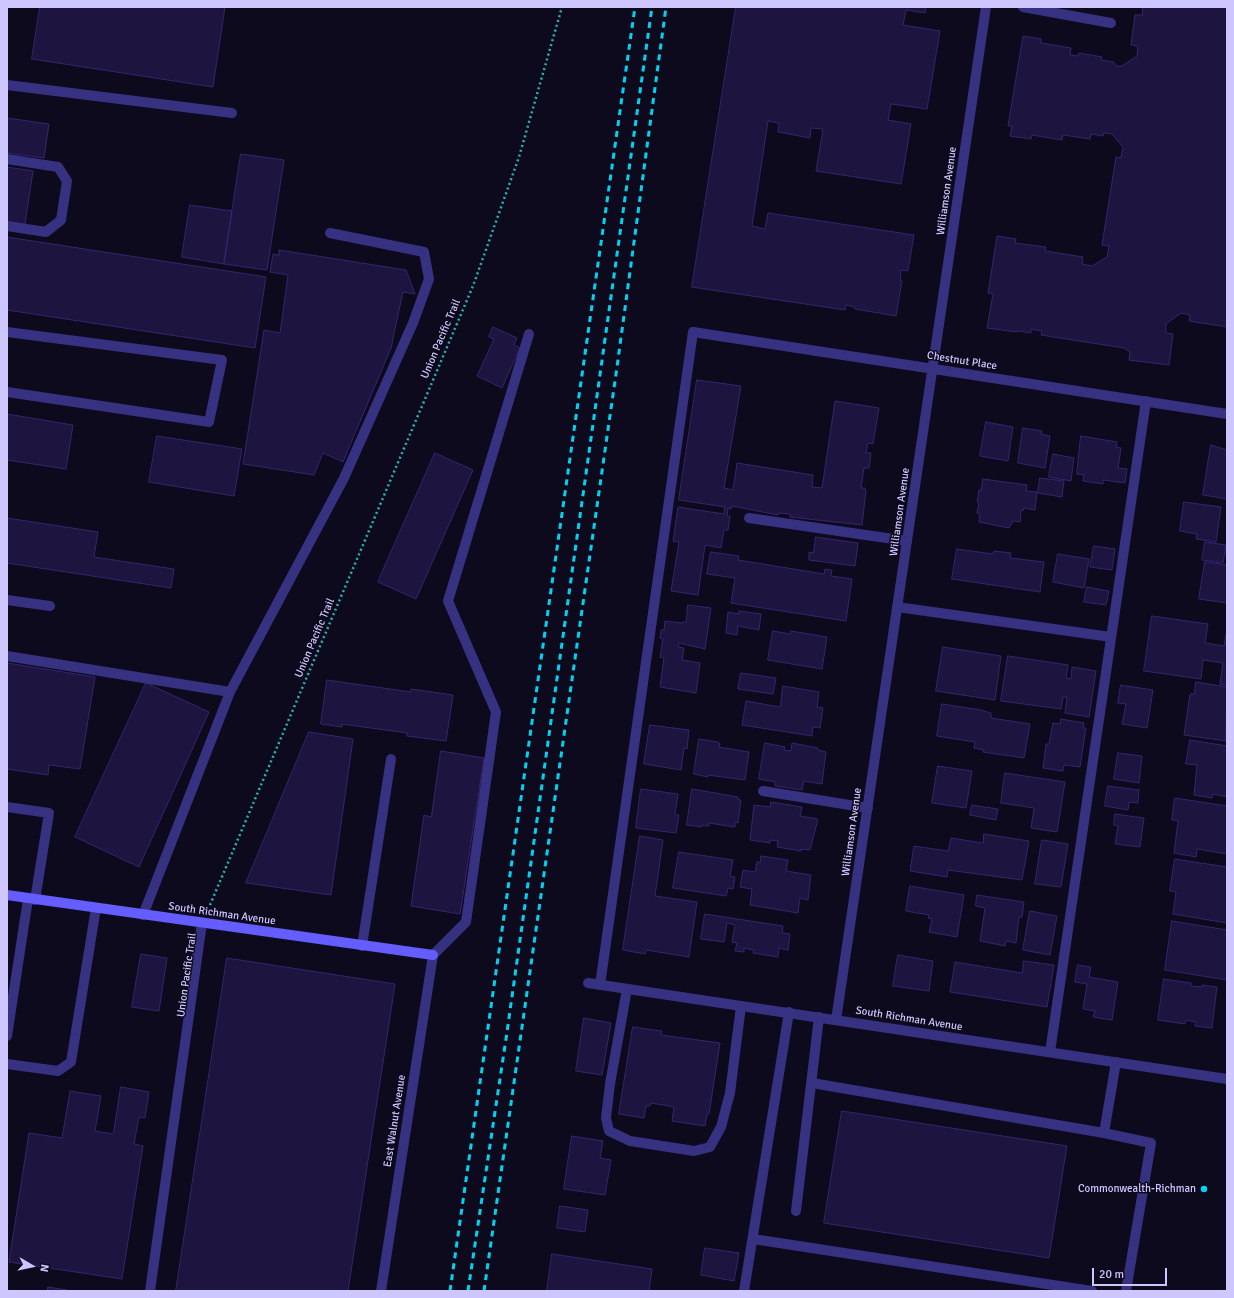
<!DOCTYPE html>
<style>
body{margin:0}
#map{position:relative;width:1234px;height:1298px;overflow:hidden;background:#0e0a1d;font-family:Signika,sans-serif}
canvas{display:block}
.frame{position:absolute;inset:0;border:8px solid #cec6ff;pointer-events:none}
.north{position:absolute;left:12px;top:1246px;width:40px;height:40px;-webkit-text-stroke:3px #0e0a1d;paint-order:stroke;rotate:99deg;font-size:11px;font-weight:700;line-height:16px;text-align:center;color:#cec6ff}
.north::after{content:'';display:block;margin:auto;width:14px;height:18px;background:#cec6ff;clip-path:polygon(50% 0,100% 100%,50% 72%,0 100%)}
.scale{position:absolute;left:1092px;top:1268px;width:75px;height:18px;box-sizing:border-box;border:2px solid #cec6ff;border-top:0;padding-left:5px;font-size:12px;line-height:14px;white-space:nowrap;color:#cec6ff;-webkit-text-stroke:3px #0e0a1d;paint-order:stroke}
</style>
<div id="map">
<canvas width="1234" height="1298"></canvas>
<div class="frame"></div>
<div class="north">N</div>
<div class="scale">20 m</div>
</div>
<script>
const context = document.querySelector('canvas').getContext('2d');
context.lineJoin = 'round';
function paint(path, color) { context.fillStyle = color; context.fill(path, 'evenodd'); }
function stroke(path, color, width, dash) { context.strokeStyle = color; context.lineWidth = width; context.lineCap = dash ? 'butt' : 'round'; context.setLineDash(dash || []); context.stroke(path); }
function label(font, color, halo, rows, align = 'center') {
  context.font = font + ' Signika,sans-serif'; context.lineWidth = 3; context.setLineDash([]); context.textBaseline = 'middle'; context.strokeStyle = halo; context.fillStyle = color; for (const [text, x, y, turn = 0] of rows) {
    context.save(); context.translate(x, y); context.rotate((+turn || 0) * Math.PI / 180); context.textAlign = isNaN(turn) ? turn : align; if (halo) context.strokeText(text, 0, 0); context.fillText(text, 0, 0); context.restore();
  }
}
const building = new Path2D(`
 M40 7H225L213 87 32 59Z
 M736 7H926L925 13 906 10 903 25 940 31 927 109 891 104 888 120 911 124 901 184 816 171 823 129 811 128 810 138 778 132 779 123 768 121 752 226 765 229 768 213 914 235 908 271 901 270 900 281H902L896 316 855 309V307L846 305 845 310 692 287Z
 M1143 7H1227V327L1189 321 1190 315 1181 313 1166 324V333L1173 334 1169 365 1129 360 1130 352 1124 348 1041 335 1042 331 1031 329V333L1018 331 1017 332 987 328 993 294 988 293 997 236 1016 239 1015 243 1046 247 1045 251 1083 257 1082 264 1092 266 1107 257 1109 246 1102 245 1116 157 1121 158 1123 147 1112 134 1104 133 1103 136 1091 134 1090 139 1063 135 1062 140 1032 135 1031 139 1010 136 1012 126H1008L1023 36 1041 39V43L1071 48 1070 55 1078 56 1079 53 1102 57 1101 60 1114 62 1116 66H1122L1137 56 1138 46 1131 45 1135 15H1142Z
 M7 118 49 124 44 158 7 153Z
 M241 154 284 160 267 270 224 264Z
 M7 167 33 171 25 224 7 222Z
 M190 205 232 211 224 264 182 257Z
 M7 237 266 277 255 348 7 310Z
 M279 250 406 270 415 294 403 292 391 348 343 462 323 453 314 475 243 464 264 330 280 333 288 275 270 272 273 254 279 255Z
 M493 327 517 338 514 345 520 348 502 388 477 376 494 339 489 337Z
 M697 380 741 386 724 488 733 490 737 463 813 475 812 487 822 488 835 401 879 408 873 444 868 443 866 453H871L869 468H864L861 488H865L866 491 862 525 790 517V514L778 513V515L732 506 731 509 728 508 727 516H730L728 530H724L721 548 705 545 698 595 671 591 679 542 673 541 678 507 724 514 725 507 679 500Z
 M7 414 73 425 66 469 7 460Z
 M986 422 1013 427 1008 461 980 456Z
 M1023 428 1042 431 1041 434 1050 436 1045 468 1018 463Z
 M157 436 242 449 234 496 149 482Z
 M1081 436 1117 442 1116 447 1121 448 1118 468 1127 469 1125 483 1103 480V484L1083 481 1084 475 1077 474Z
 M1211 445 1227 450V499L1203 495Z
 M435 453 473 470 416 599 378 582Z
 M1053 454 1074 458 1071 481 1049 477Z
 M1040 478 1064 481 1062 497 1038 493Z
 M983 479 1027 485 1026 491 1037 492 1035 510 1024 508 1023 511 1021 510 1020 522 1013 521 1009 528 979 522 980 514 977 513 979 503 977 502 979 490H981Z
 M1184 502 1221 507 1216 542 1196 539 1197 534 1180 531Z
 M7 518 98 532 94 557 174 569 171 588 7 563Z
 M816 537 858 543 855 566 809 560V552L813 553Z
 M1205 542 1226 545 1223 563 1202 560Z
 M1094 546 1115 549 1112 570 1090 567Z
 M957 549 993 554 994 551 1011 553 1010 558 1044 562 1040 592 952 579Z
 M711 552 739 556 738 560 824 574 825 569 832 570 831 576 852 579 846 621 731 603 735 578 707 574Z
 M1058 554 1089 559 1084 588 1053 582Z
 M1205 562 1227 565V603L1199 599Z
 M1087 587 1109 591 1106 605 1084 602Z
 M688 605 711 608 705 649 679 643 678 647 684 648 682 660 700 663 696 693 660 687 664 658 660 657 663 639 660 638 661 630H664L665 621 682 623 686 621Z
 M739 611 761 614 759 630 738 626 737 635 726 633 728 612 739 614Z
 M1152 616 1208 624 1205 643 1224 646 1227 629V685L1220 684 1223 663 1203 660 1201 679 1144 671Z
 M773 631 790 634 791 631 827 637 822 669 768 660Z
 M943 647 1001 656 995 700 936 691Z
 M1008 656 1068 665 1066 678 1071 679 1072 667 1096 671 1089 717 1065 713 1067 697H1063L1061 709 1001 701Z
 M7 663 95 677 80 769 49 765 48 775 7 769Z
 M741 673 776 678 773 694 738 689Z
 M327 680 411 692V689L453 695 446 741 407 736V733L342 724V727L321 724Z
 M1196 682 1227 687 1226 741 1184 735 1190 694H1194Z
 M146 683 209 712 139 867 75 837Z
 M1121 685 1153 690 1147 728 1122 724 1126 704 1118 703Z
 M783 686 819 692 817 707 823 708 820 728 813 727 812 736 742 725 746 701 780 707Z
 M942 704 981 710 991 713V718L1030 724 1024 758 983 752 984 750 974 748 975 742 937 736Z
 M1061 719 1084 723 1083 728H1086L1080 767 1064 765 1063 771 1043 768 1046 744H1049L1053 723 1060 724Z
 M650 725 689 730 687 749 684 748 681 770 644 764Z
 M309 732 353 739 331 895 246 883Z
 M699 739 718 742 720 744 719 747 749 752 745 780 708 775V777L694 774Z
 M1190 740 1227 746V797L1213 794 1212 798 1194 795 1197 765 1186 764Z
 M765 743 785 747 784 750 791 751 792 743 818 748V750L826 752 822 784 804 781 802 790 775 786V782L759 779Z
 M441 751 484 758 460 914 411 906 424 815 431 817Z
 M1118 753 1142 756 1139 783 1114 779Z
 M938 766 972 771 966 808 932 803Z
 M1005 773 1065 782 1057 832 1031 828 1034 808 1001 803Z
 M1108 786 1139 790 1138 803 1129 802 1128 810 1105 806Z
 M641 789 678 794 675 814 679 815 676 833 636 828Z
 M692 789 738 797V800H741L738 823 735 822V827L709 823V826L702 825V827L687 825Z
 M1175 798 1227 806V854L1197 849 1196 857 1174 853 1178 821 1172 820Z
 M771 802 802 807 800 816 818 819 810 850 801 849V851L777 847 778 841 770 840V843L750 840 754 805 770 807Z
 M972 805 998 809 996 820 970 815Z
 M1115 814 1144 818 1140 847 1115 844 1118 826 1114 825Z
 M984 834 1029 841 1022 880 948 870 947 877 910 871 914 846 948 851 951 838 983 843Z
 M640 836 663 840 655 896 697 902 689 957 646 950 645 954 623 950Z
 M1042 840 1068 844 1061 887 1035 884Z
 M679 852 733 860 730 876 735 877 733 889 728 888 726 896 673 888Z
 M761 856 788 860 786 871 811 875 808 900 800 898 798 913 750 905 752 889 740 887 743 870 755 872 757 862H760Z
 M1175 859 1227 867V923L1173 914 1176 892 1170 891Z
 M910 886 964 895 957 937 929 932 932 919 928 918 929 915 906 911Z
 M977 895 1024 902 1022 917H1019L1016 943 1006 941 1005 946 980 941 985 908 976 906Z
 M1030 911 1057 916 1050 955 1023 950Z
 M705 914 783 926 782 933 790 934 788 950 779 948 778 957 753 953 754 950 744 948V952L735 951 737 943 732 942 735 925 727 923 724 942 701 939Z
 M1172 921 1227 930V980L1165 970Z
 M141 954 167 958 159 1011 132 1007Z
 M898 955 933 961 929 991 893 986Z
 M227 958 395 984 348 1291H176Z
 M1024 961 1054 965 1047 1007 950 992 955 962 1022 973Z
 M1078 965 1091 967 1089 977 1118 982 1112 1020 1093 1017 1095 1011 1083 1009 1087 984 1075 982Z
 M1164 979 1191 983V986L1202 987V985L1217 987 1212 1028 1195 1026 1196 1022 1186 1020 1185 1024 1158 1020Z
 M584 1018 611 1023 602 1075 576 1071Z
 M633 1027 662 1031 661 1035 720 1043 709 1114H707L705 1126 672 1121 674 1107 651 1103 650 1106H646L644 1118 619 1114Z
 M121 1087 149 1092 145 1118 139 1117 134 1144 143 1146 122 1279 9 1262 29 1133 62 1138 70 1091 101 1096 95 1131 113 1134Z
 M842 1111 1067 1146 1049 1258 824 1223Z
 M572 1136 603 1141 600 1158 611 1160 605 1195 564 1189Z
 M560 1206 588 1210 585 1232 557 1228Z
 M705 1248 739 1253 734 1281 701 1275Z
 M552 1254 652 1269 649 1291H547Z
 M48 1287 72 1291H48Z`);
const path = new Path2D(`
 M210 905 473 286 519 157 562 7`);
const lane = new Path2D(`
 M1023 7 1111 23
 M7 85 232 113
 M7 159 58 167 67 181 61 220 46 232 7 226
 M7 332 222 360 209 422 7 392
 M749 518 907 541
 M7 600 50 606
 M897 607 1111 637
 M7 656 230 692
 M763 791 868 808
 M7 807 49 813 35 900
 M143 915 230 692 344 478 413 323 429 279 424 252 330 233
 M362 946 391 759
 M433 955 466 922 496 712 448 601 529 334
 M600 985 693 332
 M627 989 610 1084 606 1118 609 1131 630 1141 694 1151 710 1147 721 1127 730 1093 741 1006
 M1050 1052 1146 401
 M1116 1062 1104 1133 1151 1143 1126 1291
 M7 1064 58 1071 71 1062 96 908
 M812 1083 1104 1133
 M796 1211 819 1017
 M753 1239 1092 1291
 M150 1291 202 923
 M744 1291 789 1012`);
const street = new Path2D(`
 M693 332 1227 414
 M588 983 1227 1079
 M836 1020 986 7
 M7 1036 28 899
 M381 1291 433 955`);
const secondary = new Path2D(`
 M7 895 433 955`);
const rail = new Path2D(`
 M450 1291 635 7
 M468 1291 506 1039 652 7
 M484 1291 617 367 666 7`);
const markers = [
 [1204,1189,4,"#00d3f1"]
];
const streetNames = [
 ["Williamson Avenue",947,191,-82],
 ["Union Pacific Trail",441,339,-67],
 ["Chestnut Place",962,361,9],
 ["Williamson Avenue",900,512,-82],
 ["Union Pacific Trail",315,638,-67],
 ["Williamson Avenue",852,832,-82],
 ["South Richman Avenue",222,914,8],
 ["Union Pacific Trail",187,975,-82],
 ["South Richman Avenue",909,1019,9],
 ["East Walnut Avenue",395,1121,-81]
];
const poiNames = [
 ["Commonwealth-Richman",1196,1189]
];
paint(building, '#1e1440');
stroke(building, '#35256e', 1);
stroke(path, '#23b6b1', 2.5, [2, 3]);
stroke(lane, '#363180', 10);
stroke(street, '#363180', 10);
stroke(secondary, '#655dff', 10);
stroke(rail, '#00d3f1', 3, [6, 5]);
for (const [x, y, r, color] of markers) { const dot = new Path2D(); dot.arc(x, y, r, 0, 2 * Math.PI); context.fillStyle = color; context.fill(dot); stroke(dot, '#0e0a1d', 1.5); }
label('11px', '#cec6ff', '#0e0a1d', streetNames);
label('11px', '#cec6ff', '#0e0a1d', poiNames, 'right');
</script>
